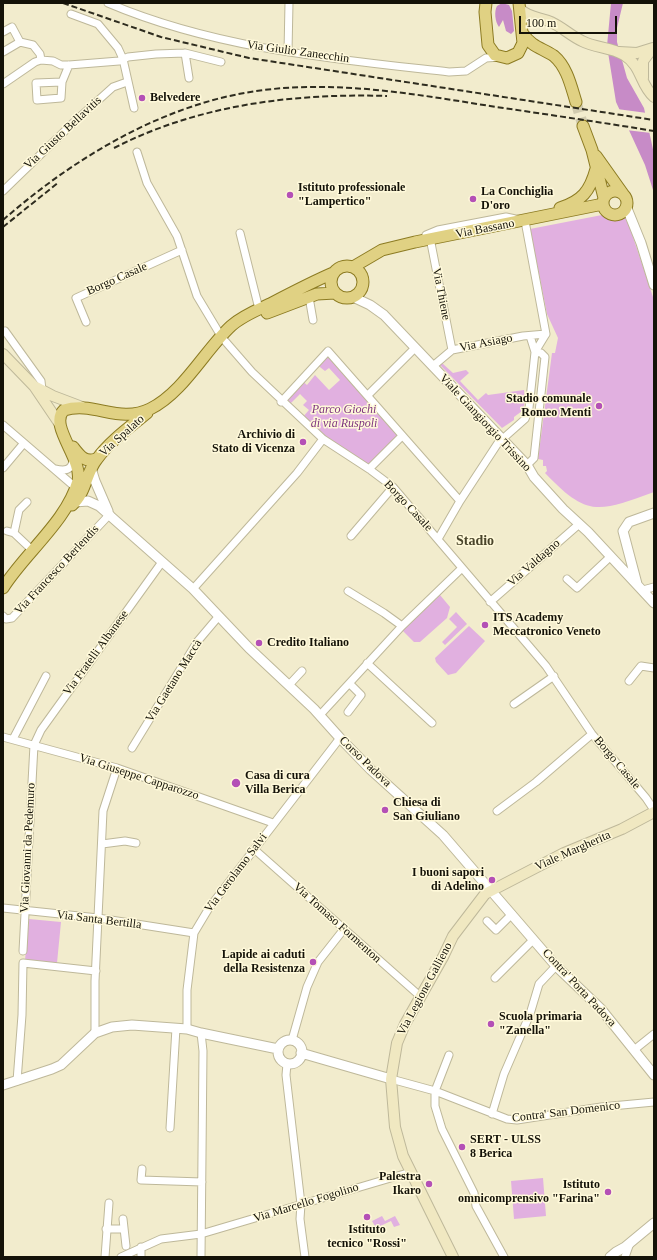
<!DOCTYPE html>
<meta charset="utf-8">
<style>
body{margin:0}
#map{position:relative;width:657px;height:1260px;overflow:hidden;background:#f2eccd;font-family:Georgia,serif}
canvas{display:block}
.frame{position:absolute;inset:0;border:4px solid #141208;pointer-events:none}
.scale{position:absolute;left:519px;top:16px;width:98px;height:18px;box-sizing:border-box;border:2px solid #141208;border-top:0;padding-left:5px;font-size:12px;line-height:14px;white-space:nowrap;color:#141208;-webkit-text-stroke:3px #fff9da;paint-order:stroke}
</style>
<div id="map">
<canvas width="657" height="1260"></canvas>
<div class="frame"></div>
<div class="scale">100 m</div>
</div>
<script>
const context = document.querySelector('canvas').getContext('2d');
context.lineJoin = 'round';
function paint(path, color) { context.fillStyle = color; context.fill(path, 'evenodd'); }
function stroke(path, color, width, dash) { context.strokeStyle = color; context.lineWidth = width; context.lineCap = dash ? 'butt' : 'round'; context.setLineDash(dash || []); context.stroke(path); }
function label(font, color, halo, rows, align = 'center') {
  context.font = font + ' Georgia,serif'; context.lineWidth = 3; context.setLineDash([]); context.textBaseline = 'middle'; context.strokeStyle = halo; context.fillStyle = color; for (const [text, x, y, turn = 0] of rows) {
    context.save(); context.translate(x, y); context.rotate((+turn || 0) * Math.PI / 180); context.textAlign = isNaN(turn) ? turn : align; if (halo) context.strokeText(text, 0, 0); context.fillText(text, 0, 0); context.restore();
  }
}
const green = new Path2D(`
 M602 215 618 220 624 216 629 225 654 300V492C598 512 588 518 545 473L547 471 546 466H543V460L538 459 552 353H555L558 338 547 314 530 229Z
 M329 352 402 436 369 469 343 454 302 418 309 410 303 405 307 401 300 394 287 407 281 402 301 380 307 385 315 375 329 390 340 380 329 368 325 371 316 364Z
 M442 363 453 373 466 370 469 373 460 381 478 400 486 393 488 395 524 390 525 402 522 411 514 417V420L502 428 442 367 440 365Z
 M440 595 450 607 447 618 420 642H414L401 629 433 598 435 600Z
 M456 612 467 624 445 645 442 642 457 627 449 619Z
 M469 626 485 641 456 673 448 675 436 662 435 658Z
 M29 919 61 922 57 963 25 960Z
 M543 1178 546 1216 514 1219 511 1181Z
 M382 1216 385 1221 395 1216 400 1225 394 1227 391 1221 376 1228 372 1221Z`);
const water = new Path2D(`
 M502 3 509 5 512 11 514 31 511 34 506 31 503 20 499 27C495 22 494 11 497 6Z
 M611 3H623L617 28V42L627 78 644 108 654 154V193L645 165 616 102 607 46Z`);
const pier = new Path2D(`
 M617 109 647 113 651 133 626 130Z`);
const primaryTunnel = new Path2D(`
 M576 102 583 126`);
const minor = new Path2D(`
 M108 3C216 49 334 59 449 72L466 71 486 58 500 57
 M71 14 98 24 118 48 123 59 134 108
 M3 32 12 27 20 42
 M3 52 20 42 33 45 40 54 41 60
 M288 52 289 3
 M185 53 189 78
 M62 82 61 98 37 100 36 83 62 82 69 65
 M3 84 35 62 41 60 53 61 61 65H69L119 61 128 57 156 54 185 53 221 62
 M137 152 147 183 177 236 197 296 221 336
 M3 191 73 123 113 87 127 82
 M240 233 259 309
 M426 235 438 230 506 217 525 221 546 334 535 352 529 408 525 419 498 443 460 501 438 539
 M430 238 452 350
 M309 297 313 320
 M86 322 76 298 182 250
 M5 331 41 381 42 390
 M225 341 252 372 323 439 369 469 393 487 546 666 592 734 646 798 654 810
 M433 366 452 350 523 336 546 334
 M368 395 415 348
 M281 402 328 351 460 501
 M3 425 75 487
 M527 465 534 458 545 357 541 353 535 352 530 336
 M3 468 24 443
 M55 469C64 471 72 471 73 460
 M369 469 402 436
 M7 531 14 533 32 550
 M14 533 19 510 27 502
 M351 536 393 487
 M567 579 577 588 610 557
 M193 589 297 473 323 439
 M643 590 654 587
 M348 591 384 613 402 626
 M490 602 578 525
 M3 616 6 619 12 618 110 514
 M367 663 432 723
 M629 681 641 666 654 668
 M289 685 302 671
 M514 704 554 676
 M348 712 361 695 350 684
 M320 715 402 626 461 569
 M3 737 117 768 273 823
 M13 739 46 676
 M132 748 197 642 219 616
 M497 811 536 782 592 734
 M102 844 125 841 136 843
 M254 849 421 997
 M3 908 98 918 194 933
 M487 921 496 930 512 914
 M23 951 34 745 41 730 162 562
 M495 978 533 940
 M187 1029V990L194 933 209 908 340 738
 M95 1033V981L103 811 117 768
 M201 1033 203 1051 201 1257
 M292 1040 307 987 318 962 344 929
 M634 1050 654 1034
 M449 1055 435 1091V1106L442 1129 474 1193 476 1206 504 1257
 M287 1064 286 1075 301 1204 300 1219 305 1257
 M391 1079 435 1091 507 1119 517 1120 601 1107 654 1102
 M17 1081 22 1015 23 963 96 971
 M492 1114 504 1074 530 1014 539 984 556 966
 M170 1128 176 1028
 M142 1169 141 1180 202 1182
 M123 1219 126 1246
 M106 1229H123
 M141 1247V1257
 M105 1257 109 1203
 M121 1257 161 1239 201 1234 411 1172
 M625 1257 630 1243`);
const tertiary = new Path2D(`
 M626 206 641 243 654 285
 M353 297 370 305 384 315 527 465 534 477 563 509 588 532 654 603
 M91 468 95 481 108 511
 M75 502 88 501 99 506 193 589 249 648 314 709 340 738 371 770 443 835 556 966 601 1009 654 1075
 M637 584 623 531 629 522 654 513
 M278 1052a12 12 0 1 1 24 0a12 12 0 1 1-24 0Z
 M301 1053 391 1079
 M3 1085 52 1069 61 1065 95 1033 112 1027 132 1025 187 1029 201 1033 278 1049
 M610 1257 616 1252 625 1247 654 1223`);
const secondary = new Path2D(`
 M520 9C529 18 539 17 551 22 562 27 571 36 582 41 595 48 611 47 624 55 642 66 640 85 654 97
 M619 52 637 53 653 48
 M643 78V61L652 49
 M3 354 34 386 59 423
 M36 387 53 396 82 407
 M453 1257 403 1156 395 1127 391 1079 397 1043 405 1024 443 957 453 936 485 894 564 853 622 829 654 812`);
const primary = new Path2D(`
 M486 3 485 12 488 45 495 55 507 58 518 53 523 43 519 3
 M523 34C532 47 542 48 554 56 567 67 571 86 576 102
 M583 126 592 150 604 198
 M596 156 623 194
 M603 203a12 12 0 1 1 24 0a12 12 0 1 1-24 0Z
 M560 208C582 201 590 191 596 169
 M331 282a16 16 0 1 1 32 0a16 16 0 1 1-32 0Z
 M353 267 382 250 415 242 603 204
 M267 313 317 294 335 293
 M73 447C80 456 85 463 96 459
 M72 505C86 493 86 472 97 459 110 441 130 427 147 413
 M3 588C25 553 67 521 78 481 83 459 48 425 64 410 94 401 119 424 150 409 183 393 205 350 231 326 242 316 257 310 270 304 291 293 312 282 333 273`);
const rail = new Path2D(`
 M63 3 161 37 249 58 654 120
 M114 148C198 105 293 93 387 96
 M3 220C66 165 142 117 225 97 313 76 402 92 490 106 544 114 599 122 654 131
 M3 227 59 182`);
const markers = [
 [142,98,4,"#b450b6"],
 [290,195,4,"#b450b6"],
 [473,199,4,"#b450b6"],
 [599,406,4,"#b450b6"],
 [303,442,4,"#b450b6"],
 [485,625,4,"#b450b6"],
 [259,643,4,"#b450b6"],
 [236,783,5,"#b450b6"],
 [385,810,4,"#b450b6"],
 [492,880,4,"#b450b6"],
 [313,962,4,"#b450b6"],
 [491,1024,4,"#b450b6"],
 [462,1147,4,"#b450b6"],
 [429,1184,4,"#b450b6"],
 [608,1192,4,"#b450b6"],
 [367,1217,4,"#b450b6"]
];
const streetNames = [
 ["Via Giulio Zanecchin",298,52,8],
 ["Via Giusto Bellavitis",63,133,-43],
 ["Via Bassano",485,229,-11],
 ["Borgo Casale",117,279,-24],
 ["Via Thiene",441,294,79],
 ["Via Asiago",486,343,-11],
 ["Viale Giangiorgio Trissino",485,423,47],
 ["Via Spalato",122,436,-42],
 ["Borgo Casale",408,506,47],
 ["Via Valdagno",534,563,-41],
 ["Via Francesco Berlendis",57,570,-47],
 ["Via Fratelli Albanese",96,653,-54],
 ["Via Gaetano Maccà",174,681,-58],
 ["Corso Padova",365,762,44],
 ["Borgo Casale",617,763,50],
 ["Via Giuseppe Capparozzo",139,777,18],
 ["Via Giovanni da Pedemuro",28,848,-87],
 ["Viale Margherita",573,851,-24],
 ["Via Gerolamo Salvi",236,873,-53],
 ["Via Santa Bertilla",99,920,7],
 ["Via Tomaso Formenton",337,923,42],
 ["Contra' Porta Padova",579,988,47],
 ["Via Legione Gallieno",425,989,-62],
 ["Contra' San Domenico",566,1112,-7],
 ["Via Marcello Fogolino",306,1203,-17]
];
const poiNames = [
 ["Belvedere",150,98],
 ["Istituto professionale",298,188],
 ["\"Lampertico\"",298,202],
 ["La Conchiglia",481,192],
 ["D'oro",481,206],
 ["Stadio comunale",591,399,"right"],
 ["Romeo Menti",591,413,"right"],
 ["Archivio di",295,435,"right"],
 ["Stato di Vicenza",295,449,"right"],
 ["ITS Academy",493,618],
 ["Meccatronico Veneto",493,632],
 ["Credito Italiano",267,643],
 ["Casa di cura",245,776],
 ["Villa Berica",245,790],
 ["Chiesa di",393,803],
 ["San Giuliano",393,817],
 ["I buoni sapori",484,873,"right"],
 ["di Adelino",484,887,"right"],
 ["Lapide ai caduti",305,955,"right"],
 ["della Resistenza",305,969,"right"],
 ["Scuola primaria",499,1017],
 ["\"Zanella\"",499,1031],
 ["SERT - ULSS",470,1140],
 ["8 Berica",470,1154],
 ["Palestra",421,1177,"right"],
 ["Ikaro",421,1191,"right"],
 ["Istituto",600,1185,"right"],
 ["omnicomprensivo \"Farina\"",600,1199,"right"],
 ["Istituto",367,1230,"center"],
 ["tecnico \"Rossi\"",367,1244,"center"]
];
const parkNames = [
 ["Parco Giochi",344,410],
 ["di via Ruspoli",344,424]
];
const quarterNames = [
 ["Stadio",475,541]
];
paint(green, '#e1b0e0');
paint(water, '#c78bc7');
paint(pier, '#f2eccd');
stroke(primaryTunnel, '#d1cbaf', 11, [11, 5.5]);
stroke(minor, '#beb89a', 9);
stroke(tertiary, '#beb89a', 11);
stroke(secondary, '#beb89a', 12);
stroke(primary, '#8c7b22', 13);
stroke(minor, '#fff', 7);
stroke(tertiary, '#fff', 9);
stroke(secondary, '#f0e8c1', 10);
stroke(primary, '#e0d183', 11);
stroke(rail, '#2e2c1f', 2, [6, 3]);
for (const [x, y, r, color] of markers) { const dot = new Path2D(); dot.arc(x, y, r, 0, 2 * Math.PI); context.fillStyle = color; context.fill(dot); stroke(dot, '#fff9da', 1.5); }
label('12px', '#141208', '#fff9da', streetNames);
label('bold 12px', '#141208', '#fff9da', poiNames, 'left');
label('italic 12px', '#7e357f', '#fff9da', parkNames);
label('bold 14px', '#4a452b', '#fff9da', quarterNames);
</script>
